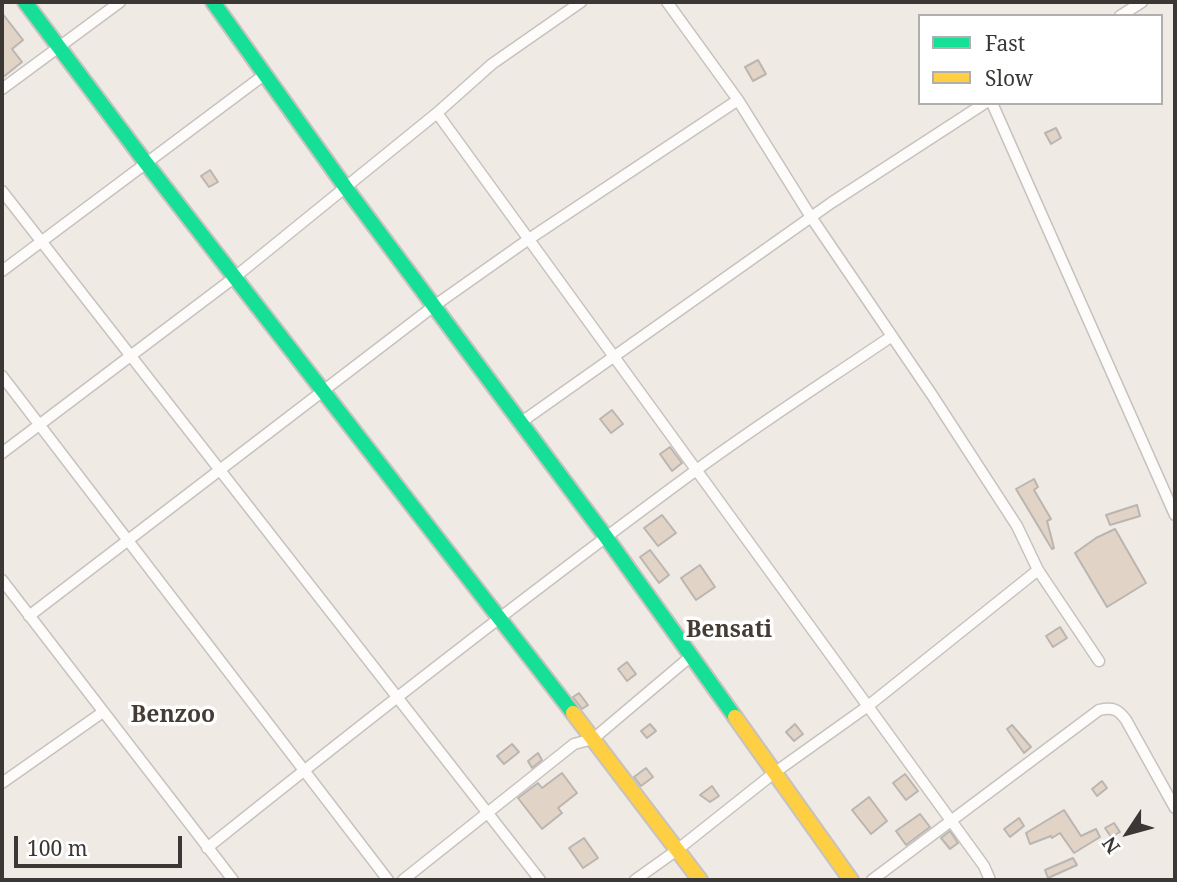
<!DOCTYPE html>
<style>
body{margin:0}
#map{position:relative;width:1177px;height:882px;overflow:hidden;background:#f0eae4;font-family:"Noto Serif",serif}
canvas{display:block}
.frame{position:absolute;inset:0;border:4px solid #3b3734;pointer-events:none}
.legend{position:absolute;left:918px;top:14px;width:245px;height:91px;box-sizing:border-box;background:#fff;border:2px solid #b1afae;margin:0;padding:9px 12px;list-style:none;font-size:21px;color:#3b3734}
.legend li{display:flex;align-items:center;gap:14px;height:35px}
.legend b{width:35px;border:2px solid #b1afae}
.north{position:absolute;left:1093px;top:798px;width:70px;height:70px;-webkit-text-stroke:5px #fff;paint-order:stroke;rotate:234deg;font-size:19px;font-weight:700;line-height:28px;text-align:center;color:#3b3734}
.north::after{content:'';display:block;margin:auto;width:24px;height:32px;background:#3b3734;clip-path:polygon(50% 0,100% 100%,50% 72%,0 100%)}
.scale{position:absolute;left:14px;top:836px;width:168px;height:32px;box-sizing:border-box;border:4px solid #3b3734;border-top:0;padding-left:9px;font-size:21px;line-height:24px;white-space:nowrap;color:#3b3734;-webkit-text-stroke:5px #fff;paint-order:stroke}
</style>
<div id="map">
<canvas width="1177" height="882"></canvas>
<div class="frame"></div>
<ul class="legend">
<li><b style="height:9px;background:#16e098"></b>Fast</li>
<li><b style="height:9px;background:#ffcf43"></b>Slow</li>
</ul>
<div class="north">N</div>
<div class="scale">100 m</div>
</div>
<script>
const context = document.querySelector('canvas').getContext('2d');
context.lineJoin = 'round';
function paint(path, color) { context.fillStyle = color; context.fill(path, 'evenodd'); }
function stroke(path, color, width, dash) { context.strokeStyle = color; context.lineWidth = width; context.lineCap = dash ? 'butt' : 'round'; context.setLineDash(dash || []); context.stroke(path); }
function label(font, color, halo, rows, align = 'center') {
  context.font = font + ' "Noto Serif",serif'; context.lineWidth = 7; context.setLineDash([]); context.textBaseline = 'middle'; context.strokeStyle = halo; context.fillStyle = color; for (const [text, x, y, turn = 0] of rows) {
    context.save(); context.translate(x, y); context.rotate((+turn || 0) * Math.PI / 180); context.textAlign = isNaN(turn) ? turn : align; if (halo) context.strokeText(text, 0, 0); context.fillText(text, 0, 0); context.restore();
  }
}
const building = new Path2D(`
 M2 13 23 40 12 49 22 62 2 78Z
 M758 60 766 74 753 81 745 67Z
 M1056 128 1061 138 1051 144 1045 133Z
 M210 170 218 182 209 187 201 176Z
 M612 410 623 424 611 433 600 419Z
 M670 447 682 463 672 471 660 454Z
 M1034 479 1038 487 1034 490 1051 519 1047 521 1054 548 1052 549 1016 489Z
 M1137 505 1140 516 1110 525 1106 515Z
 M662 515 676 533 658 546 644 528Z
 M1115 529 1146 583 1107 607 1075 553 1096 538Z
 M650 550 669 575 659 583 640 557Z
 M700 565 715 587 696 600 681 578Z
 M1060 627 1067 638 1053 647 1046 636Z
 M627 662 636 674 627 681 618 669Z
 M579 693 588 705 582 709 573 697Z
 M650 724 656 731 647 738 641 731Z
 M795 724 803 734 794 741 786 732Z
 M1012 725 1031 747 1024 753 1007 729Z
 M512 744 519 752 504 764 497 756Z
 M538 753 542 760 532 768 528 761Z
 M646 768 653 777 641 786 634 777Z
 M562 773 577 793 558 808 562 813 542 829 518 798 538 783 542 788Z
 M905 774 918 791 906 800 893 783Z
 M1102 781 1107 788 1097 796 1092 789Z
 M712 786 719 796 710 802 700 795Z
 M869 797 887 821 871 834 852 810Z
 M1064 810 1081 836 1096 829 1100 837 1074 853 1060 833 1052 838 1051 836 1030 844 1026 833Z
 M920 814 930 827 906 845 896 831Z
 M1019 818 1024 826 1010 837 1004 829Z
 M1114 823 1120 832 1111 837 1105 828Z
 M950 831 958 843 950 849 941 838Z
 M584 838 598 858 583 868 569 848Z
 M1073 858 1077 865 1048 878 1045 870Z`);
const street = new Path2D(`
 M667 2 738 100 811 217 932 395 1017 526 1038 570 1099 661
 M1120 16 1142 2
 M2 89 120 2
 M992 103 1175 515
 M437 113 984 866 990 880
 M2 191 540 880
 M2 271 264 75
 M2 376 388 880
 M520 423 831 203 985 103
 M2 453 235 277 437 113 492 64 581 2
 M2 580 233 880
 M29 616 434 306 529 239 738 100
 M2 783 103 712
 M207 848C368 719 529 593 695 471 759 424 826 381 892 336
 M403 880 574 744 593 739 690 657
 M635 880 677 850 774 773 868 706 1038 570
 M872 880 1099 710C1113 707 1118 709 1126 720L1175 808`);
const fast = new Path2D(`
 M25 2 146 163 573 713
 M213 2 346 188 606 537 735 717`);
const slow = new Path2D(`
 M573 713 700 880
 M735 717 851 880`);
const quarterNames = [
 ["Bensati",729,630],
 ["Benzoo",173,715]
];
paint(building, '#e1d4c7');
stroke(building, '#bab5b1', 2);
stroke(street, '#c7c2be', 13);
stroke(fast, '#c7c2be', 18);
stroke(slow, '#c7c2be', 18);
stroke(street, '#fdfcfb', 10);
stroke(fast, '#16e098', 14);
stroke(slow, '#ffcf43', 14);
label('bold 23px', '#453d35', '#fff', quarterNames);
</script>
